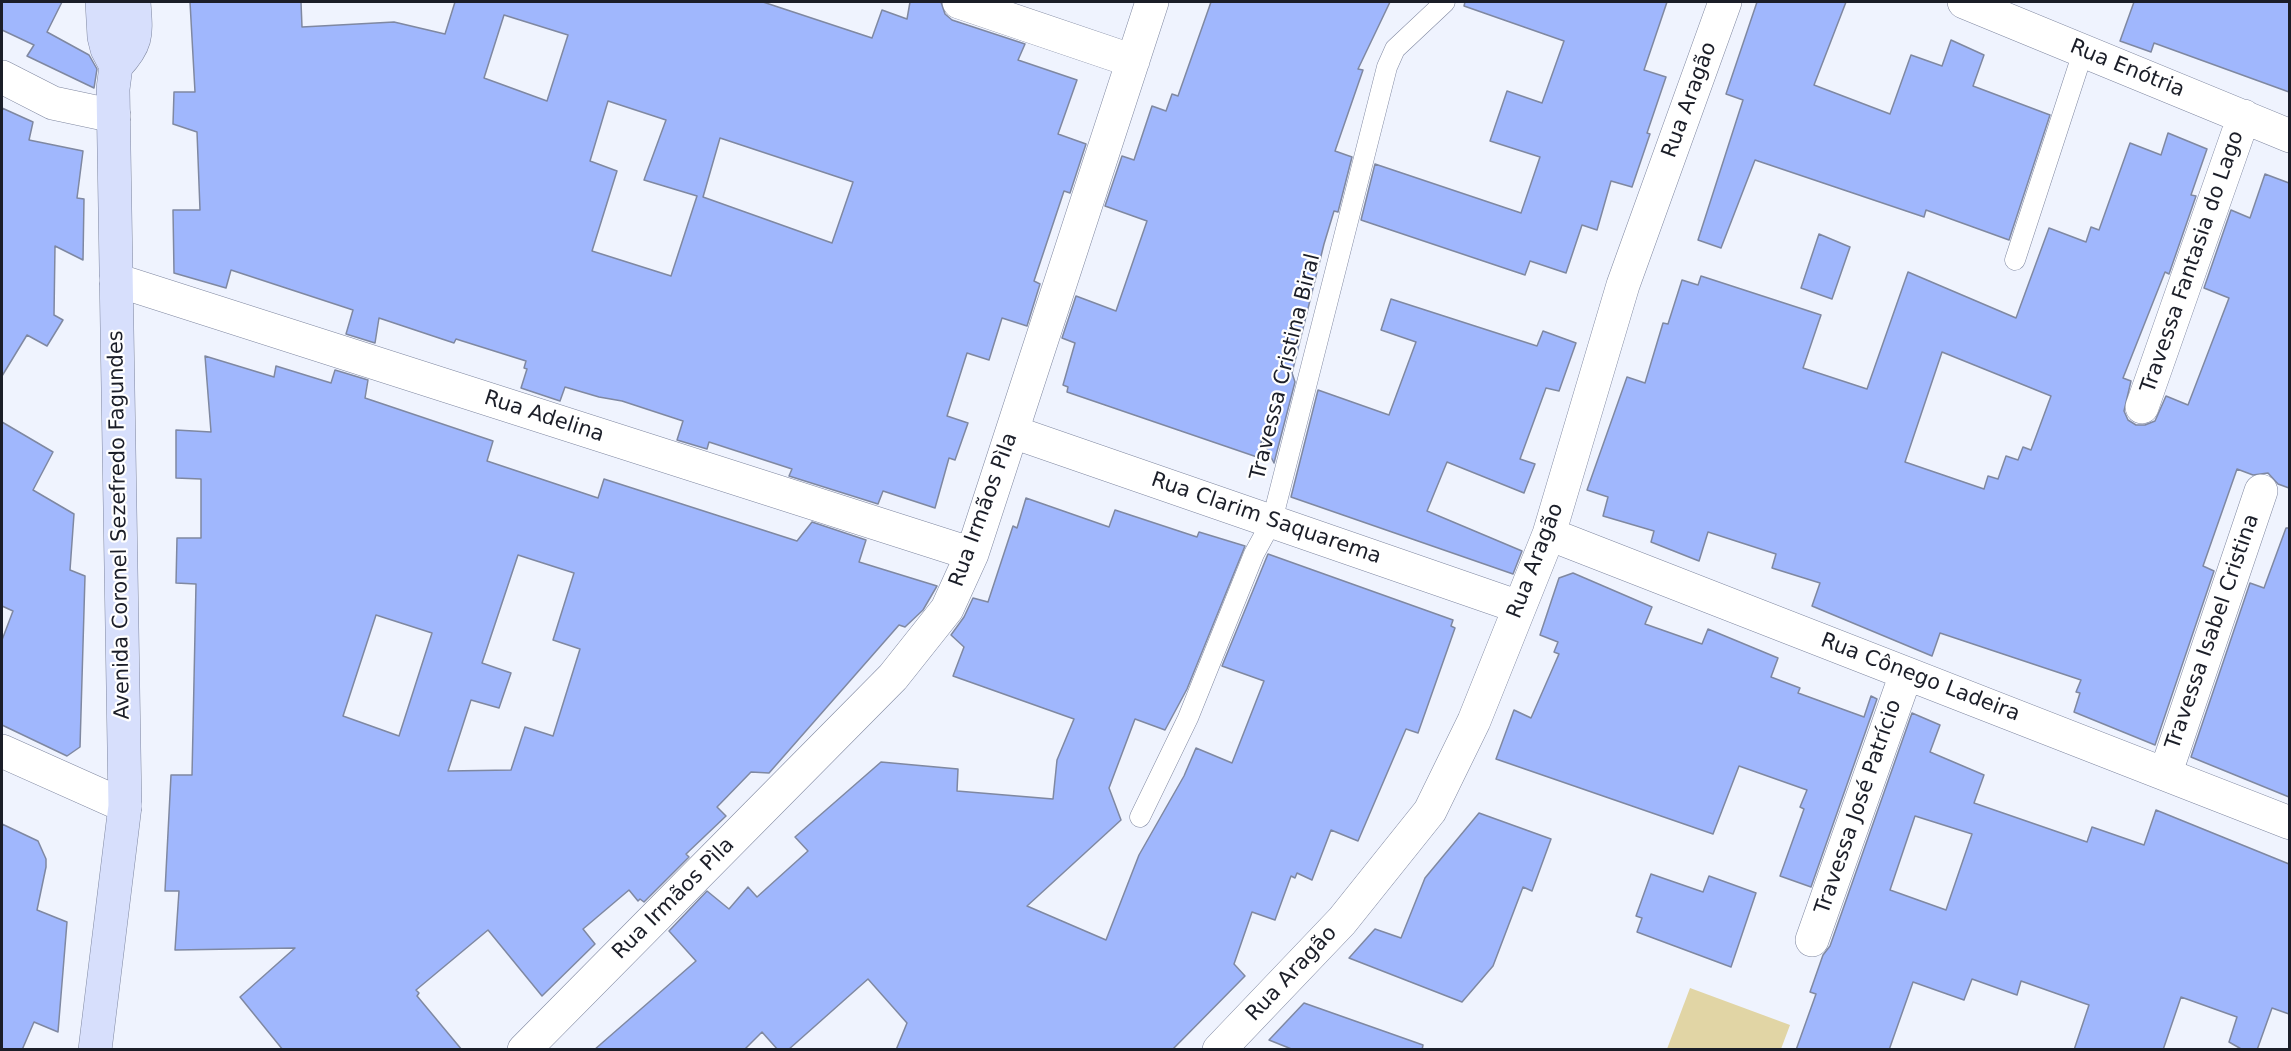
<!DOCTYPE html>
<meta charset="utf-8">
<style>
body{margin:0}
#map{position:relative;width:2291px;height:1051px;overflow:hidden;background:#eff3fe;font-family:"DejaVu Sans",sans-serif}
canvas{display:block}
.frame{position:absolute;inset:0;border:3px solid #1b1e28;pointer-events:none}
</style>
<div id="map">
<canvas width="2291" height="1051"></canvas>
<div class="frame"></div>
</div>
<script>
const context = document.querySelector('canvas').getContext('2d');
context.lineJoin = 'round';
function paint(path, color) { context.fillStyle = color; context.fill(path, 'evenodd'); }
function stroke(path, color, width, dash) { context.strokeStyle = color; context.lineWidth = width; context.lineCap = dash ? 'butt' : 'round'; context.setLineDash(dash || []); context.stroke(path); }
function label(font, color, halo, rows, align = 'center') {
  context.font = font + ' "DejaVu Sans",sans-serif'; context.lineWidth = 4.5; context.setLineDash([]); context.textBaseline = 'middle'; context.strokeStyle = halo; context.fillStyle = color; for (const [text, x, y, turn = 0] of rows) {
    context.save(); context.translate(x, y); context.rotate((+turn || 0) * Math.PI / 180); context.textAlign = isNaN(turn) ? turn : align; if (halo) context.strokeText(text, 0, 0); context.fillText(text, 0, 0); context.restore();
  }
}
const green = new Path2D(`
 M1690 988 1790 1025 1781 1049H1667Z`);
const building = new Path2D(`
 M2 2H62L47 32 89 55 97 69 94 88 27 56 34 45 2 30Z
 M190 2H301L302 27 394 22 445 34 455 2H763L872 38 882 10 907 19 910 2H941L945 14 952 20 1025 44 1018 60 1077 80 1058 134 1086 144 1070 193 1064 191 1034 281 1040 284 1027 326 1002 318 989 360 967 353 947 416 968 423 955 460 949 458 935 508 883 491 878 504 789 476 792 469 709 442 707 449 677 440 683 421 622 401 599 397 565 387 560 401 521 388 527 369 524 368 526 361 456 339 454 343 379 318 375 343 346 334 353 310 231 270 226 288 174 273 173 210H200L197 132 173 124 174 92H195ZM504 15 568 35 547 101 484 78ZM608 101 666 120 644 180 697 196 671 276 592 251 617 171 590 161ZM720 138 853 182 832 243 703 197Z
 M1211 2H1390L1358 69 1363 70 1335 151 1352 157 1338 212 1334 211 1324 244 1292 373 1295 382 1274 463 1262 439 1257 457 1067 392 1068 387 1063 385 1075 343 1062 338 1076 296 1116 311 1147 221 1105 206 1122 156 1134 160 1152 106 1166 111 1172 94 1178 96Z
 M1465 2H1667L1644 70 1666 77 1647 133 1650 134 1632 187 1611 181 1597 230 1582 225 1566 273 1530 261 1525 275 1361 220 1375 164 1521 213 1540 157 1490 141 1507 91 1542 103 1564 41 1464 6Z
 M1757 2H1846L1814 85 1890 114 1911 55 1942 66 1951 40 1984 55 1973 86 2050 115 2009 240 1926 210 1924 217 1755 160 1721 248 1698 240 1743 100 1726 94Z
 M2134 2H2289V92L2154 43 2151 52 2120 41Z
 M2 108 33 122 29 140 83 151 77 198 84 199 83 260 55 246 54 315 63 320 47 346 27 335 2 376Z
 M2168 133 2207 149 2191 195 2196 196 2169 274 2165 272 2123 378 2131 381 2124 411 2128 420 2136 425H2145L2155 421 2166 396 2188 405 2229 298 2204 288 2231 210 2250 218 2265 174 2289 183V488L2278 484 2268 473 2253 475 2237 469 2203 566 2214 571 2155 745 2074 712 2080 693 2076 692 2081 680 1940 633 1932 656 1812 606 1820 583 1772 568 1776 554 1708 532 1699 561 1651 542 1654 531 1603 516 1608 497 1587 490 1627 377 1645 383 1663 323 1668 324 1682 280 1698 285 1701 276 1821 315 1803 368 1867 389 1908 272 2016 318 2049 228 2086 242 2091 227 2099 230 2130 143 2161 155ZM1942 352 2051 396 2031 450 2023 447 2018 460 2006 456 1998 479 1988 476 1984 489 1905 462Z
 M1819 234 1850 247 1832 299 1801 288Z
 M1391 299 1537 346 1543 331 1576 343 1559 391 1546 388 1520 459 1535 464 1524 493 1447 462 1427 511 1522 551 1513 574 1291 497 1318 390 1389 415 1416 342 1381 330Z
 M205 356 274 377 276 366 331 383 335 370 368 380 365 398 493 441 487 461 598 498 604 479 797 541 812 522 866 540 859 562 937 586 923 610 905 627 899 625 769 773 751 772 717 807 726 816 686 854 689 857 644 902 640 899 638 901 629 890 583 929 595 944 542 996 488 930 416 990 419 993 417 996 462 1050H283L240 997 295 948 175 950 179 891H165L171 775H192L193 729 196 584 176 583 177 538H201V479L176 478V430L211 432ZM518 555 574 573 553 640 580 649 553 736 525 727 511 770 448 771 471 700 499 708 511 673 482 663ZM376 615 432 633 399 736 343 716Z
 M2 422 53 452 33 490 74 514 70 570 85 576 80 747 67 756 2 725V640L13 611 2 606Z
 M1026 498 1109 527 1115 510 1197 537 1199 532 1245 546 1187 689 1165 730 1135 719 1109 788 1121 820 1027 906 1106 940 1139 855 1184 776 1196 748 1232 763 1264 681 1222 666 1268 554 1453 620 1451 626 1455 628 1418 733 1406 729 1358 841 1331 830 1312 880 1297 873 1295 878 1291 876 1275 920 1252 912 1234 964 1245 976 1172 1050H896L907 1023 868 979 788 1050H778L762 1032 744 1050H594L696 961 669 931 707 891 729 909 748 887 757 897 808 851 795 837 881 762 958 769 957 791 1053 799 1057 760 1074 719 953 676 964 647 951 635 964 617 973 598 988 602 1013 526 1017 528Z
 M2286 528H2289V797L2191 757 2250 583 2264 588Z
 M1573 573 1652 607 1645 624 1702 644 1708 629 1778 658 1771 677 1800 688 1798 693 1864 717 1871 696 1877 699 1811 887 1780 876 1804 809 1800 807 1807 790 1739 766 1713 834 1496 759 1514 710 1531 718 1559 654 1554 652 1558 642 1540 635 1559 578Z
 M1912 713 1940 725 1930 752 1984 775 1974 803 2087 842 2092 827 2144 845 2156 810 2289 864V1014L2272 1008 2257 1050H2243L2229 1042 2237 1017 2181 997 2163 1050H2074L2089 1005 2021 981 2017 995 1972 979 1964 1000 1913 982 1889 1050H1796L1816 994 1810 992 1823 955 1830 946ZM1915 816 1972 834 1946 910 1890 890Z
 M1479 813 1551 839 1532 891 1523 887 1493 966 1462 1002 1349 958 1375 929 1401 938 1425 878Z
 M2 824 38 841 46 859V867L37 910 67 922 58 1032 34 1022 22 1050H2Z
 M1651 874 1703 892 1709 876 1756 893 1731 967 1637 932 1642 918 1636 916Z
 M1304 1003 1423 1045 1422 1050H1294L1269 1040Z`);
const lane = new Path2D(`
 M2015 260 2083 52
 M1140 817 1188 718 1254 554 1272 521 1387 67 1395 49 1445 2`);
const street = new Path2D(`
 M959 2 1133 61
 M1964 2 2290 136
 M2 77 53 103 114 116
 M116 280 972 554
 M2142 407 2244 116
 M1013 432 1519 607
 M1549 534 2290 823
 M2 751 125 806
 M2166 772 2261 491
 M1812 940 1906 674
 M524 1050 893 677 947 609 972 554 1152 2
 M1219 1050 1342 921 1430 811 1474 721 1549 534 1623 285 1725 2`);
const secondary = new Path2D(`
 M116 66C139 42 136 33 134 2
 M95 1050 125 806 113 89 116 66 107 49 104 37 102 2`);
const streetNames = [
 ["Rua Enótria",2127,69,22],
 ["Rua Aragão",1690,100,-70],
 ["Travessa Fantasia do Lago",2193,262,-71],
 ["Travessa Cristina Biral",1286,367,-76],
 ["Rua Adelina",544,417,18],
 ["Rua Irmãos Pìla",984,510,-70],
 ["Rua Clarim Saquarema",1266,519,19],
 ["Avenida Coronel Sezefredo Fagundes",120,525,-91],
 ["Rua Aragão",1536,561,-69],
 ["Travessa Isabel Cristina",2213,632,-71],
 ["Rua Cônego Ladeira",1920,678,21],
 ["Travessa José Patrício",1859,807,-71],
 ["Rua Irmãos Pìla",674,899,-45],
 ["Rua Aragão",1292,974,-47]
];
paint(green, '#e1d5a5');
paint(building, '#a0b7fd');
stroke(building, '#7f88a1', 1.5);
stroke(lane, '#7f87a0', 21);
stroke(street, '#7f87a0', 34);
stroke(secondary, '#7f87a0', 34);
stroke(lane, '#fff', 20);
stroke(street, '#fff', 33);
stroke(secondary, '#d7dffc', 33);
label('21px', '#1b1e28', '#fff', streetNames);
</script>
